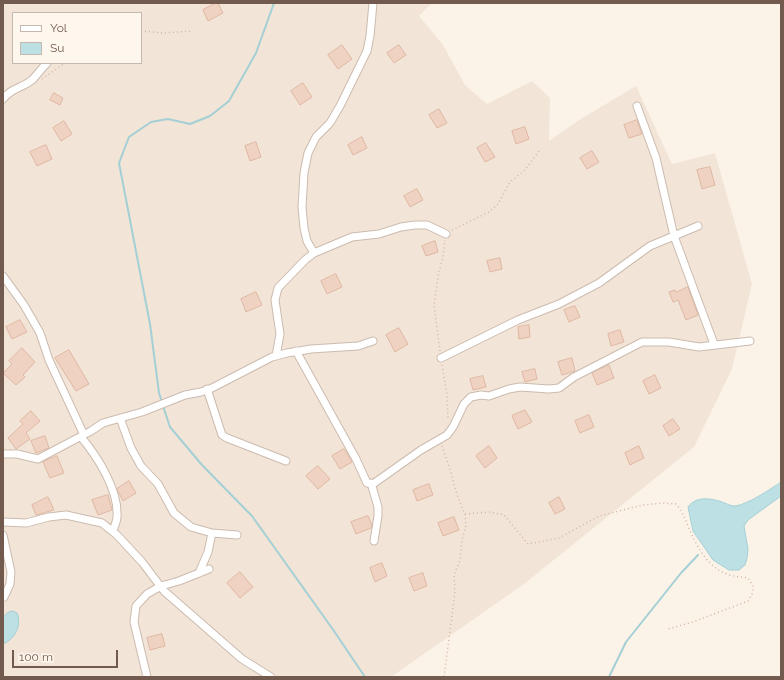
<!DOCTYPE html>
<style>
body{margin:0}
#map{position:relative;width:784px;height:680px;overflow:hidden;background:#fbf3e8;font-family:Raleway,sans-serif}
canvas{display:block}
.frame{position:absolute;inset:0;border:4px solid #735a4e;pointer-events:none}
.legend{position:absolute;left:12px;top:12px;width:130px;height:52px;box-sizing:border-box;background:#fef7ee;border:1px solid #c6b8ae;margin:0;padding:5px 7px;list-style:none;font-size:12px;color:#735a4e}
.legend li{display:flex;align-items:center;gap:8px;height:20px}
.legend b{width:20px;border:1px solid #c6b8ae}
.scale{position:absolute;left:12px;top:650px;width:106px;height:18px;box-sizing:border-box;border:2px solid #735a4e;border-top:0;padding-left:5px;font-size:12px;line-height:14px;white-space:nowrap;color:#735a4e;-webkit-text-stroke:3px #fef7ee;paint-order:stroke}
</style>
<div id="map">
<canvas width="784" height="680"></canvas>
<div class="frame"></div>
<ul class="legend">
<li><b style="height:5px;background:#fff"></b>Yol</li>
<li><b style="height:11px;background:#bde0e4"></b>Su</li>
</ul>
<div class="scale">100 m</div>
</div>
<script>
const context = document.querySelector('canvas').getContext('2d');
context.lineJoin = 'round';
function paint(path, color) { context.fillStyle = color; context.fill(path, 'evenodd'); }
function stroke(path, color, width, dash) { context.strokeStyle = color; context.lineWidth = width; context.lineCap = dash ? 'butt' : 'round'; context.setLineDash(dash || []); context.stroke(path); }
const residential = new Path2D(`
 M3 3H432L419 16 443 45 465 85 487 104 532 81 550 98 549 141 579 120 636 86 672 164 715 153 752 284 732 369 694 447 524 584 391 677H3ZM13 13H141V63H13Z`);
const water = new Path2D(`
 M781 482V496L748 520 744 526 748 549 747 558 745 565 739 570H729L713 560 693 531 688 507C696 496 710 498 722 502 725 503 730 506 734 506 745 506 771 489 781 482Z
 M13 611 17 613C22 626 15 639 3 644V618L7 613Z`);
const stream = new Path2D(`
 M162 402 159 393 150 324 119 163 129 137 151 122 168 119 190 124 210 116 229 101 256 53 274 3
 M163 406 170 427 202 465 252 516 334 631 365 677
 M609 677 626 642 681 573 698 555`);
const building = new Path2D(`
 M216 3H218L223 13 208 21 203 10Z
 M342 45 352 59 338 69 328 55Z
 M399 45 406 55 394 63 387 53Z
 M303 83 312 97 300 105 291 91Z
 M54 93 63 98 60 105 50 100Z
 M439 109 447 123 437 128 429 115Z
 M637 120 642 134 629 138 624 125Z
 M64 121 72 134 61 141 53 128Z
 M525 127 529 139 516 144 512 131Z
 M362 137 367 148 353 155 348 145Z
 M256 142 261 157 250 161 245 146Z
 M486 143 495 157 485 162 477 148Z
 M46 145 52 159 37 166 30 152Z
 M592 151 599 162 587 169 580 158Z
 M710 167 715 185 702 189 697 170Z
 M417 189 423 200 410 207 404 196Z
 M435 241 438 252 426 256 422 246Z
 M500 258 502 269 490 272 487 261Z
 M336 274 342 287 327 294 321 281Z
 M688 287 698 315 686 320 678 300 673 302 669 292 675 290 676 292Z
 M256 292 262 305 246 312 241 299Z
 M575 306 580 317 569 322 564 310Z
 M20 320 27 332 12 339 6 327Z
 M529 325 530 337 519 339 518 327Z
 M399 328 408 344 395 352 386 335Z
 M620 330 624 342 611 346 608 334Z
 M22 348 35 362 23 375 25 377 16 385 3 373 12 364 9 361Z
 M69 350 89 384 76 391 55 358Z
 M572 358 575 371 562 375 558 362Z
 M609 365 614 378 597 385 592 373Z
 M535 369 537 379 525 382 522 372Z
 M655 375 661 388 649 394 643 381Z
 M483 376 486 387 473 390 470 379Z
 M525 410 532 422 518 429 512 416Z
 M31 411 40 421 26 433 30 439 16 449 8 438 23 424 20 421Z
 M589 415 594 427 580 433 575 421Z
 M673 419 680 429 669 436 663 426Z
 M45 436 49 448 36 453 31 441Z
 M489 446 497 458 485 468 476 456Z
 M639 446 644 458 630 465 625 453Z
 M344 449 352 462 340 469 332 456Z
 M57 456 64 473 50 478 43 462Z
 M318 466 330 479 318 489 306 476Z
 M129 481 136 493 123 501 117 489Z
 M429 484 433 495 417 501 413 490Z
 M108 495 112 510 98 515 92 500Z
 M48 497 54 510 36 515 32 505Z
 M559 497 565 509 555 514 549 503Z
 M368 516 372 525 371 528 356 534 351 522Z
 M454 517 459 530 443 536 438 523Z
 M382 563 387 576 375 582 370 568Z
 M240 572 253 587 240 598 227 583Z
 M423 573 427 586 414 591 409 578Z
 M162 634 165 646 150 650 147 638Z`);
const path = new Path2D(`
 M141 31 163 33 192 31
 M42 79 65 63
 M452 230 489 212 498 204 510 182 525 170 539 151
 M440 351 434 305 439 271 443 258 445 240
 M442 365 447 395 448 420
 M442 446 449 466 458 498 465 514 466 526 462 540 460 560 454 575 455 592 444 677
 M465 514 489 512 504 515 528 544 559 538 599 516 643 505 663 503 676 504C683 512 686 521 690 531 698 549 710 570 730 575 736 577 742 577 748 578L753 586 752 595 748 601 693 622 668 629`);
const street = new Path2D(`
 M3 99C11 88 22 88 32 80 37 75 42 68 47 63
 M637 106 656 158 674 236 714 344
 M314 253 307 241 304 228 302 207 304 173 308 153 316 137 330 123 340 106 367 51 370 36 373 3
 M3 276 24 305 40 333 49 360 84 435
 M296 351 356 459 367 483 373 484 421 450 447 435 453 427 464 404 471 397 481 395 489 396 509 389 520 387 549 389 559 388 574 377 642 342H669L699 347 750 341
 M276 356 280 334 275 300 278 288 305 260 314 253 352 237 379 234 401 227 415 225H427L446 234
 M441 358 518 320 559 304 599 283 650 246 698 226
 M207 389 222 435 227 438 286 461
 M120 418 131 448 141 466 158 484 174 513 191 527 212 533 237 535
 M81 437C97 456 119 490 117 517 117 521 114 527 113 531
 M3 454H17L38 459 91 431 103 423 142 412 185 395 201 392 212 388 272 357 287 353 311 349 358 346 373 341
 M371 483 378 507V516L374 541
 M3 522 26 523 49 517 66 515 102 523 117 535 142 562 164 591 242 659 271 677
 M3 535 11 572 10 584 4 597
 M199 573 208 552 212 533
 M147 677 134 622 136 606 147 594 161 586 179 581 209 569`);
paint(residential, '#f2e5d7');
paint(water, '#bde0e4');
stroke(water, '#a4cfd5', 1);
stroke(stream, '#a4cfd5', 2);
paint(building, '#efd2c1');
stroke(building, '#e0b8a3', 1);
stroke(street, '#ccbbaf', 9);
stroke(path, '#d4b5a4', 1.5, [1, 3]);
stroke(street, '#fff', 7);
</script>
